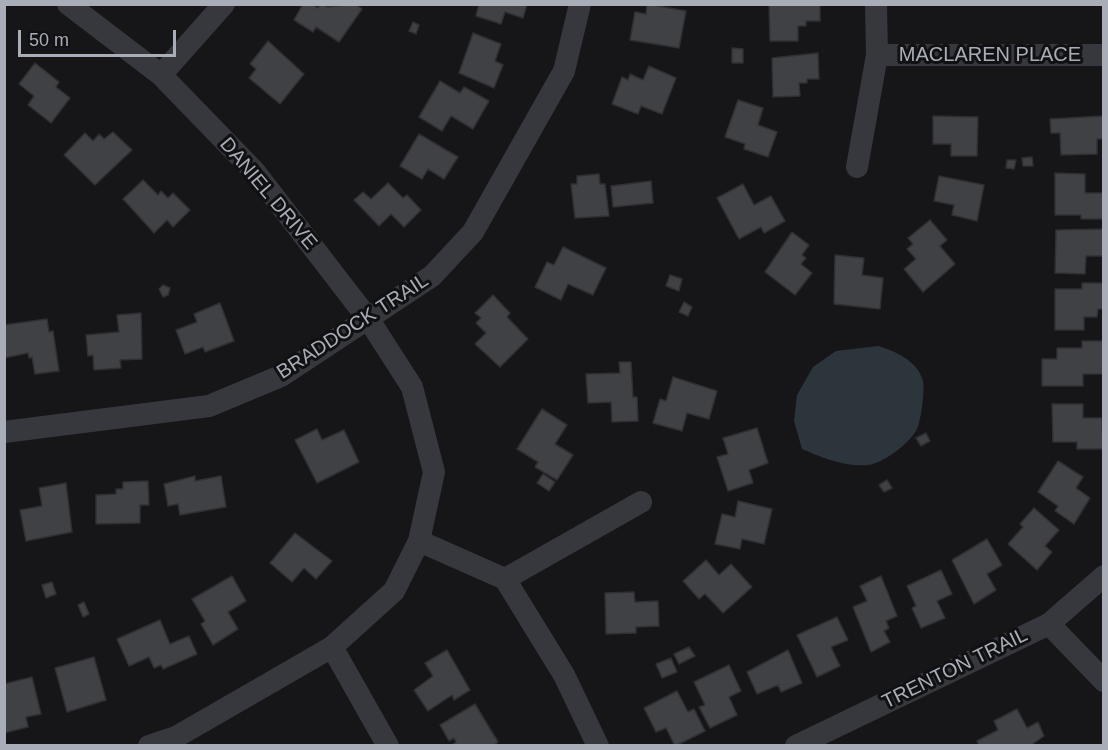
<!DOCTYPE html>
<style>
body{margin:0}
#map{position:relative;width:1108px;height:750px;overflow:hidden;background:#161618;font-family:Arial,sans-serif}
canvas{display:block}
.frame{position:absolute;inset:0;border:6px solid #a8adb8;pointer-events:none}
.scale{position:absolute;left:18px;top:30px;width:158px;height:27px;box-sizing:border-box;border:3px solid #a8adb8;border-top:0;padding-left:8px;font-size:18px;line-height:21px;white-space:nowrap;color:#a8adb8;-webkit-text-stroke:4px #111113;paint-order:stroke}
</style>
<div id="map">
<canvas width="1108" height="750"></canvas>
<div class="frame"></div>
<div class="scale">50 m</div>
</div>
<script>
const context = document.querySelector('canvas').getContext('2d');
context.lineJoin = 'round';
function paint(path, color) { context.fillStyle = color; context.fill(path, 'evenodd'); }
function stroke(path, color, width, dash) { context.strokeStyle = color; context.lineWidth = width; context.lineCap = dash ? 'butt' : 'round'; context.setLineDash(dash || []); context.stroke(path); }
function label(font, color, halo, rows, align = 'center') {
  context.font = font + ' Arial,sans-serif'; context.lineWidth = 6; context.setLineDash([]); context.textBaseline = 'middle'; context.strokeStyle = halo; context.fillStyle = color; for (const [text, x, y, turn = 0] of rows) {
    context.save(); context.translate(x, y); context.rotate((+turn || 0) * Math.PI / 180); context.textAlign = isNaN(turn) ? turn : align; if (halo) context.strokeText(text, 0, 0); context.fillText(text, 0, 0); context.restore();
  }
}
const water = new Path2D(`
 M878 346C895 351 918 361 923 381 925 390 921 423 916 431 908 444 884 463 868 465 845 467 823 458 802 449L794 421 797 395 813 367 836 351Z`);
const building = new Path2D(`
 M303 4H312L318 8 320 4 328 7 355 4 362 9 339 42 316 27 313 32 294 20Z
 M479 4H527L523 18 505 12 501 24 476 16Z
 M647 4 686 11 679 48 630 40 635 12 646 14Z
 M769 4H820V21H806V26H798V41H770Z
 M413 22 419 25 416 34 409 31Z
 M473 33 501 44 495 61 503 65 494 88 459 73Z
 M268 41 304 74 280 104 249 78 256 69 250 64Z
 M732 48 743 49V63H732Z
 M818 53 819 79H807V83H799L800 96 773 97 772 58Z
 M35 63 59 82 56 87 70 98 51 123 28 105 34 96 19 84Z
 M649 66 676 78 662 114 641 106 638 114 612 104 622 77 628 80 630 74 643 80Z
 M440 81 460 93 464 87 489 101 473 129 451 116 442 131 419 117Z
 M738 100 763 108 758 125 777 132 768 157 744 149 745 144 725 137Z
 M933 116 978 117 977 156H951V144H933Z
 M1104 116V139H1097V154L1061 155 1060 133H1051L1050 119Z
 M113 132 132 150 95 185 64 155 85 133 93 141 99 134 104 139Z
 M419 134 458 157 444 179 428 169 422 179 400 166Z
 M1032 157 1033 166H1023L1022 158Z
 M1007 160H1016L1014 169 1006 168Z
 M1055 173 1085 174V193H1104V219H1081V215H1055Z
 M599 174 600 184H605L609 216 575 218 571 184H577V176Z
 M939 176 984 185 977 221 952 215 954 205 934 201Z
 M143 180 158 195 161 191 168 198 173 193 190 210 173 227 167 220 154 233 123 199Z
 M651 181 653 203 613 207 611 186Z
 M388 183 403 198 407 195 421 210 404 227 391 214 379 226 354 200 363 192 371 199Z
 M743 184 754 205 771 196 785 221 764 233 761 227 739 239 717 198Z
 M930 220 947 240 940 246 955 264 923 292 904 269 916 259 907 249 913 244 908 238Z
 M1104 229V256H1086L1085 274 1055 273 1056 230Z
 M792 232 809 245 802 255 806 258 801 264 812 273 795 295 765 272Z
 M563 247 606 268 593 295 568 284 561 300 535 287 547 262 554 265Z
 M835 255 864 258 862 275 883 278 880 309 834 304Z
 M670 275 682 279 679 291 666 286Z
 M1082 283H1104V309H1098L1097 317H1084V330H1055V289H1082Z
 M163 285 170 288 168 295 163 297 159 289Z
 M493 295 510 313 507 317 528 339 500 367 475 344 486 333 476 323 481 318 475 313Z
 M684 302 692 307 688 316 679 312Z
 M220 303 234 341 205 352 203 347 185 354 176 330 197 322 194 314Z
 M141 313 142 359 120 360 121 368 94 370 93 355 88 356 86 335 119 332 117 315Z
 M47 319 49 332 53 331 59 371 35 374 32 357 29 358 28 353 4 358V325Z
 M1082 341H1104V374H1083V386H1042V359H1057V348H1082Z
 M619 362H631L633 397H637L638 421 612 422 611 402 588 403 586 374 620 373Z
 M673 377 717 391 709 419 687 413 682 431 653 423 660 399 666 401Z
 M1052 404H1083V418H1102L1103 449H1077V442H1053Z
 M542 409 567 425 555 444 573 455 557 480 535 467 538 462 517 449Z
 M757 428 768 463 749 470 753 483 728 491 717 457 728 454 723 438Z
 M317 429 322 440 344 430 359 462 317 483 295 440Z
 M926 433 930 441 921 446 916 438Z
 M1058 461 1083 477 1076 488 1090 498 1074 524 1055 511 1058 506 1038 492Z
 M543 474 555 482 549 491 537 483Z
 M195 476V481L221 476 226 507 180 515 178 504 168 506 164 484Z
 M887 480 892 488 884 492 879 485Z
 M148 481 149 505H140V523L96 524V495L116 494V489H123V482Z
 M66 483 72 532 26 541 20 510 42 506 39 488Z
 M738 501 772 509 764 544 742 539 740 549 715 544 722 514 735 517Z
 M1034 508 1059 530 1045 546 1052 552 1037 570 1008 544 1023 527 1020 524Z
 M295 533 332 561 316 579 304 568 292 582 270 563Z
 M987 539 1002 565 987 574 996 590 974 604 952 560Z
 M706 560 719 575 731 564 752 587 723 613 705 594 699 599 683 581Z
 M941 570 952 594 937 601 945 618 921 628 912 608 916 606 907 586Z
 M232 576 246 601 228 612 238 629 213 645 201 624 205 621 192 599Z
 M881 576 897 616 886 621 889 628 884 631 890 642 871 652 853 607 867 601 860 586Z
 M52 582 56 594 46 598 42 585Z
 M634 592 635 602 658 601 659 626 636 627V633L606 634 605 593Z
 M84 602 89 614 83 617 78 605Z
 M837 617 848 640 831 647 840 666 817 677 797 635Z
 M160 620 170 644 189 636 197 654 163 669 161 665 154 668 149 657 129 666 117 639Z
 M689 647 695 656 679 664 674 654Z
 M447 650 470 690 454 700 452 695 428 711 414 690 433 676 425 663Z
 M788 650 802 683 781 692 778 685 757 694 747 672Z
 M94 657 106 700 67 712 55 668Z
 M671 658 677 672 662 678 656 664Z
 M729 665 741 691 729 697 737 715 710 728 699 707 705 705 694 682Z
 M32 677 41 714 26 717 28 727 4 733V684Z
 M677 691 688 712 694 709 705 731 675 746 666 728 656 732 644 708Z
 M475 704 498 742 493 746H450L456 742 454 738 449 741 440 725Z
 M1017 709 1027 728 1038 722 1044 736 1030 746H979L977 741 998 730 994 721Z`);
const minor = new Path2D(`
 M68 4 161 75 255 172 369 320 412 387 434 472 419 541 394 591 332 647 176 737 149 746
 M877 55H1104
 M161 75 224 4
 M857 167 877 55 876 4
 M4 432 209 406 281 376 432 276 473 232 564 71 580 4
 M419 541 505 579 564 675 598 746
 M505 579 641 502
 M1049 624 1104 681
 M332 647 388 746
 M796 746 1049 624 1104 576`);
const streetNames = [
 ["MACLAREN PLACE",990,55],
 ["DANIEL DRIVE",268,194,50],
 ["BRADDOCK TRAIL",353,327,-33],
 ["TRENTON TRAIL",955,669,-26]
];
paint(water, '#2c353c');
paint(building, '#404145');
stroke(building, '#303034', 1.5);
stroke(minor, '#37383d', 22);
label('20px', '#a8adb8', '#111113', streetNames);
</script>
